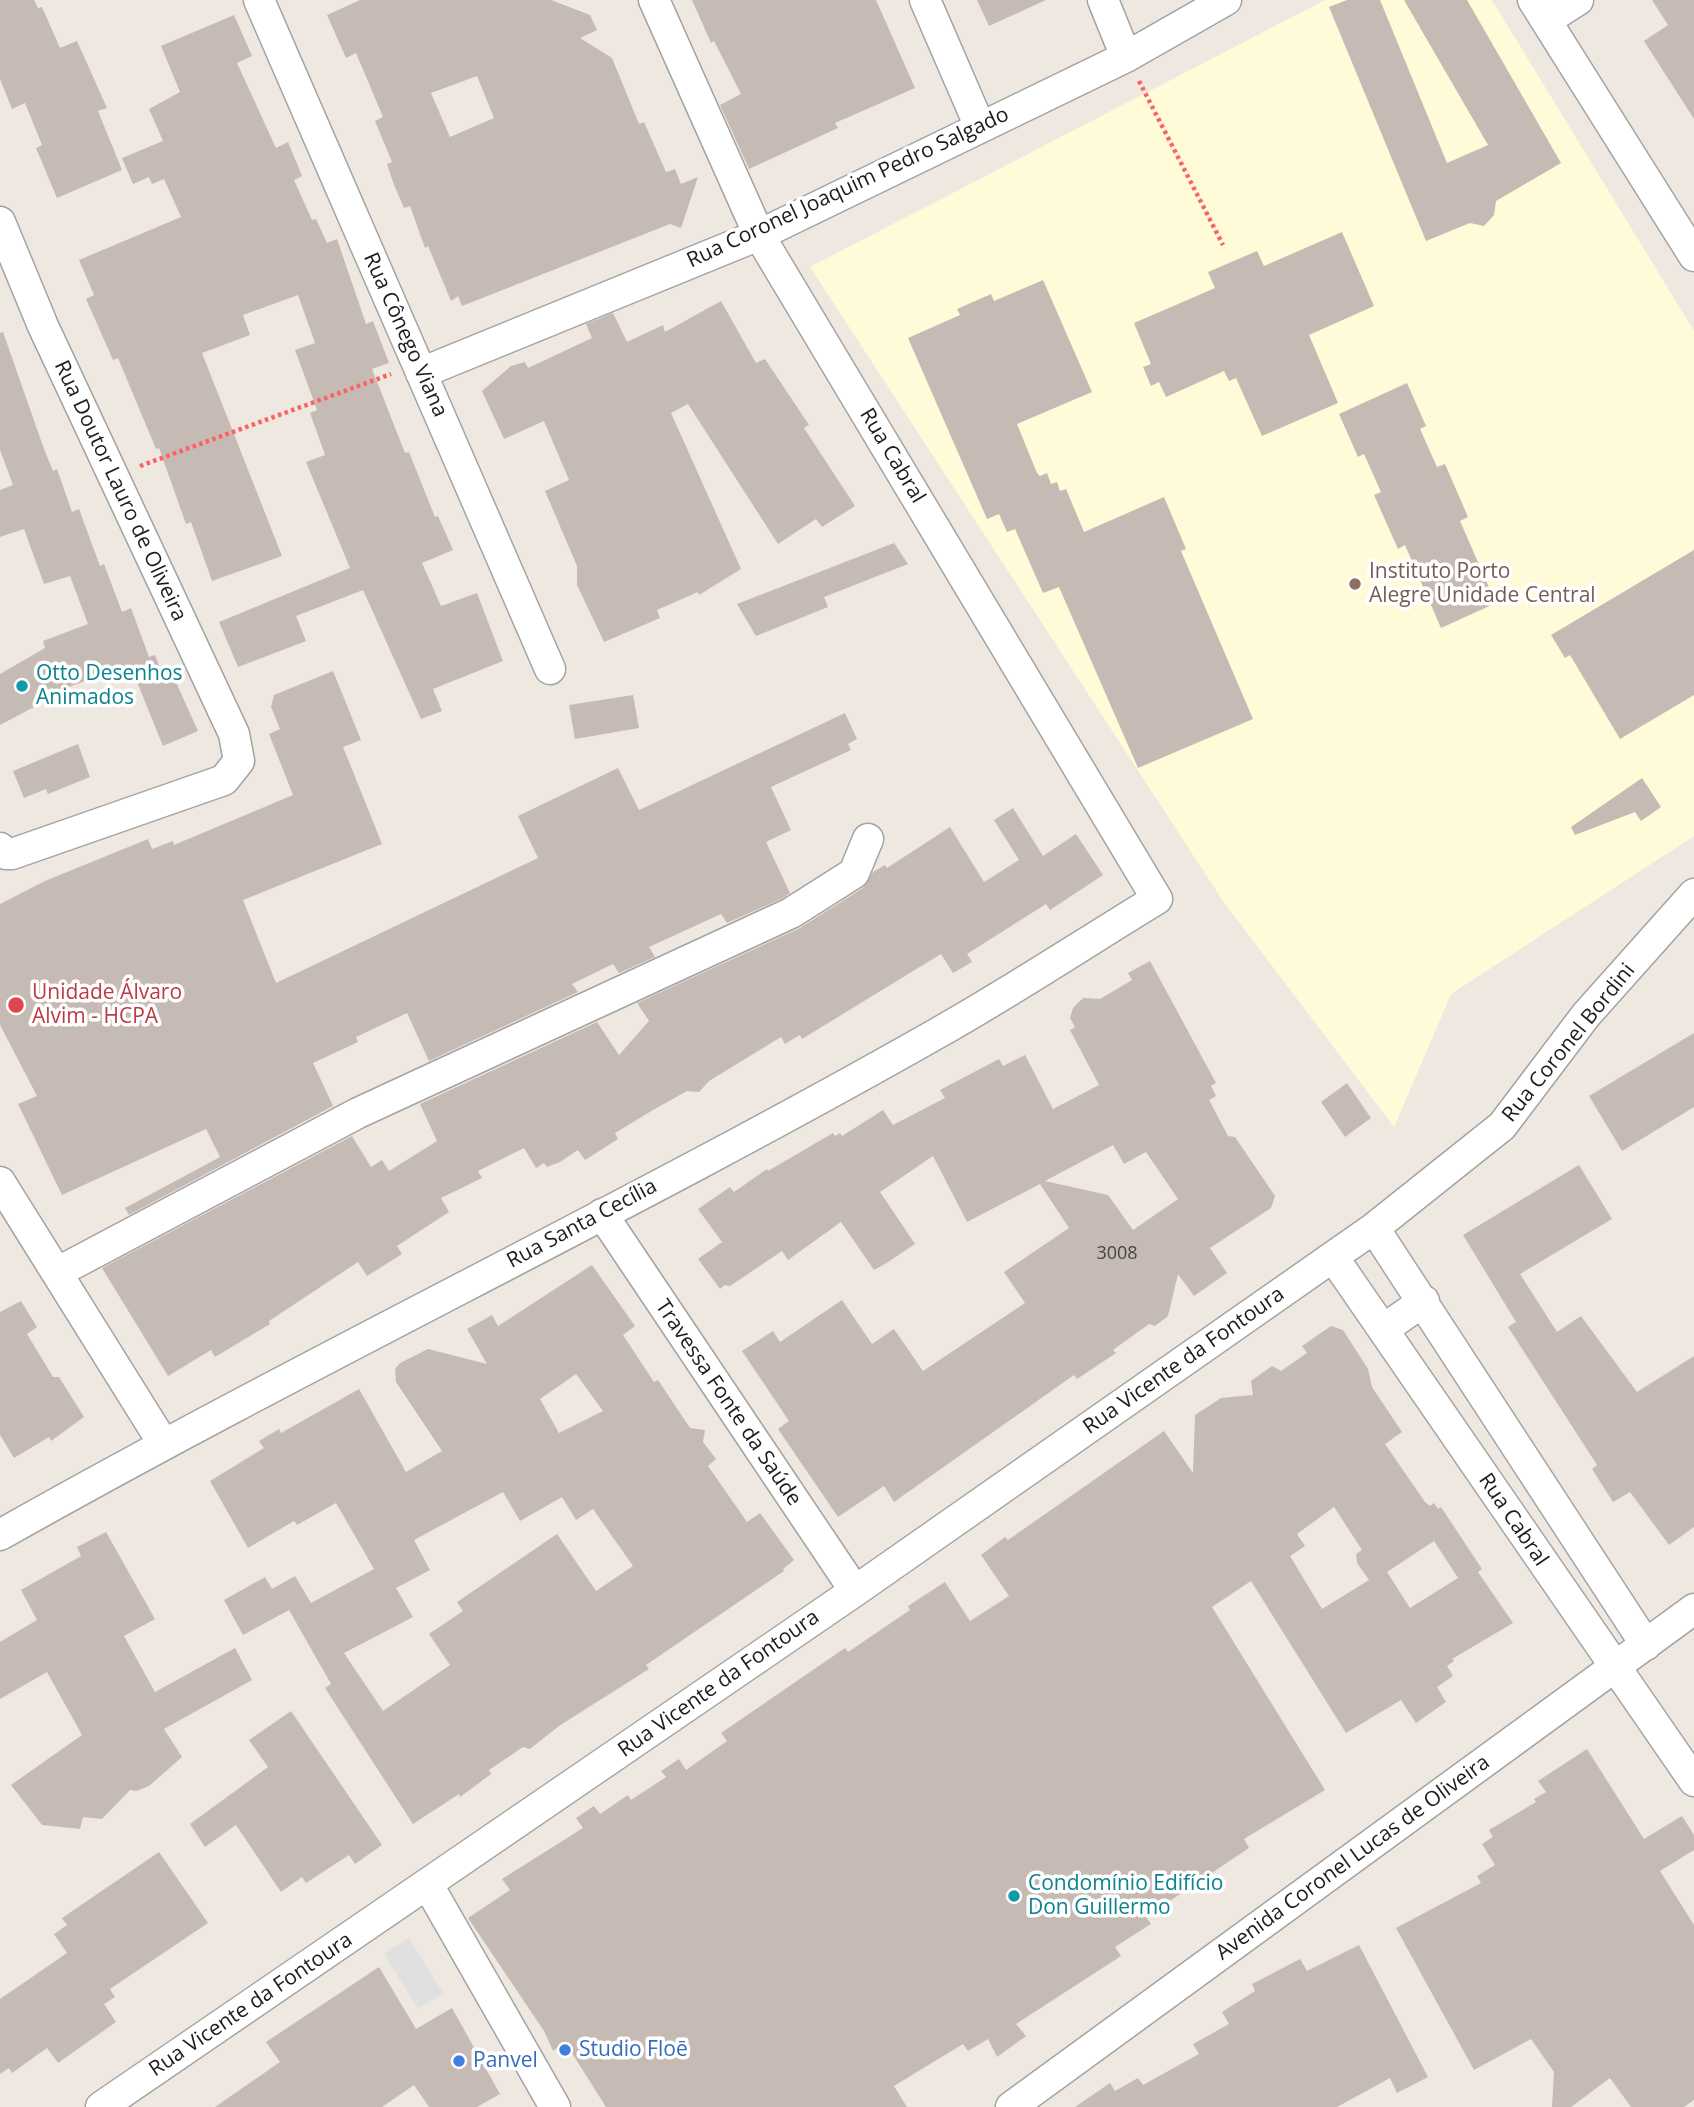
<!DOCTYPE html>
<meta charset="utf-8">
<style>
body{margin:0}
canvas{display:block;background:#eee8e1}
</style>
<canvas width="1694" height="2107"></canvas>
<script>
const context = document.querySelector('canvas').getContext('2d');
context.lineJoin = 'round';
function paint(path, color) { context.fillStyle = color; context.fill(path, 'evenodd'); }
function stroke(path, color, width, dash) { context.strokeStyle = color; context.lineWidth = width; context.lineCap = dash ? 'butt' : 'round'; context.setLineDash(dash || []); context.stroke(path); }
function label(font, color, halo, rows, align = 'center') {
  context.font = font + ' "Open Sans",sans-serif'; context.lineWidth = 7; context.setLineDash([]); context.textBaseline = 'middle'; context.strokeStyle = halo; context.fillStyle = color; for (const [text, x, y, turn = 0] of rows) {
    context.save(); context.translate(x, y); context.rotate((+turn || 0) * Math.PI / 180); context.textAlign = isNaN(turn) ? turn : align; if (halo) context.strokeText(text, 0, 0); context.fillText(text, 0, 0); context.restore();
  }
}
const education = new Path2D(`
 M1325 0H1492L1694 331V836L1451 994 1394 1127 1223 901 810 267Z`);
const parking = new Path2D(`
 M409 1938 443 1993 418 2009 384 1954Z`);
const building = new Path2D(`
 M0 0H34L38 8 42 7 60 48 77 41 107 108 98 111 122 170 57 198 36 148 42 145 25 103 12 109 0 79Z
 M360 0H551L590 15 597 30 580 38 612 58 639 124 644 122 666 172 675 169 681 184 698 177 681 228 670 224 462 306 458 296 451 301 428 246 425 248 410 206 404 208 394 185 387 164 392 162 375 121 383 117 356 53 346 58 327 15ZM477 76 494 118 450 137 431 93Z
 M692 0H876L915 88 835 123 838 128 749 169 720 105 741 94 714 41 711 43Z
 M977 0H1046L989 26Z
 M1347 0H1380L1447 163 1488 145 1404 0H1467L1561 163 1496 201 1494 215 1484 226 1470 223 1426 241 1329 7Z
 M1652 0H1694V119L1644 41 1668 25Z
 M234 15 252 56 237 63 276 148 288 142 302 176 294 180 312 220 316 219 327 243 337 239 366 324 373 321 389 363 372 369 405 453 409 452 435 517 438 516 453 550 422 563 441 606 477 593 503 661 433 689 442 711 421 719 363 590 296 616 306 641 238 667 219 622 350 568 306 462 325 455 310 413 317 410 295 350 315 343 298 295 243 315 250 335 202 353 282 556 212 581 191 522 186 524 159 448 156 449 118 358 113 360 86 299 94 295 79 260 181 217 164 179 152 184 149 177 133 184 122 158 163 141 149 109 180 92 161 46Z
 M1342 232 1374 306 1309 335 1338 403 1262 436 1236 378 1229 381 1224 371 1166 397 1159 382 1151 386 1143 367 1151 364 1134 323 1215 288 1208 272 1257 251 1264 266Z
 M1043 280 1092 392 1017 424 1037 473 1040 476 1047 473 1051 484 1057 482 1060 491 1066 489 1084 532 1164 497 1186 549 1181 551 1253 719 1138 768 1059 587 1043 593 1015 529 1007 532 999 514 987 519 908 338 960 315 957 309 991 294 994 301Z
 M721 301 756 363 765 359 809 425 804 428 855 506 822 527 816 519 778 544 688 404 671 413 741 569 699 595 698 592 657 610 660 618 604 642 577 585V566L545 491 569 480 544 421 504 439 482 391 511 366 525 362 528 368 592 338 586 324 613 313 627 342 663 325 665 332Z
 M3 332 44 449 53 471 57 469 72 512 79 509 100 566 104 564 122 612 131 608 149 657 155 655 162 673 170 669 198 731 163 746 135 677 129 679 124 667 49 694 51 698 0 725V674L45 648 43 641 88 624 70 576 44 584 24 529 0 537V490L13 485 0 450V333Z
 M1407 383 1426 426 1420 429 1437 467 1445 464 1468 517 1460 521 1496 603 1441 628 1405 545 1398 549 1374 495 1381 492 1364 454 1358 457 1339 414Z
 M894 543 908 564 824 597 828 607 756 636 737 604Z
 M1694 550V695L1620 739 1570 655 1565 658 1551 635Z
 M333 671 361 740 343 747 382 844 243 900 276 983 538 858 518 816 618 768 639 810 845 713 857 739 848 744 851 750 771 787 791 830 766 842 790 893 783 898 727 923 721 914 649 947 655 957 619 973 613 964 572 984 578 992 429 1061 407 1013 356 1037 358 1042 313 1063 333 1106 129 1215 125 1208 220 1157 206 1129 62 1195 18 1104 37 1096 0 1025V904L45 881 148 839 152 849 173 841 174 845 293 795 269 734 280 729 271 707 274 695Z
 M633 695 639 728 575 739 569 705Z
 M78 744 90 777 48 794 46 789 24 798 13 771Z
 M1642 778 1661 807 1641 821 1635 812 1575 835 1571 827Z
 M1013 808 1043 856 1076 834 1103 875 1050 910 1046 904 967 954 972 962 953 973 941 954 802 1039 800 1035 785 1044 781 1037 709 1081 699 1092 687 1091 653 1110 615 1133 618 1139 585 1160 578 1150 560 1162 547 1167 544 1163 536 1168 524 1148 478 1171 482 1178 441 1198 449 1212 397 1246 402 1254 367 1276 358 1262 269 1321 270 1324 215 1357 211 1350 168 1376 102 1268 352 1136 371 1167 382 1160 389 1171 437 1141 420 1104 597 1022 619 1055 649 1021 637 1003 800 928 863 888 873 872 885 865 887 868 950 827 984 882 1019 860 994 820Z
 M1150 961 1216 1083 1211 1086 1216 1096 1209 1100 1228 1136 1235 1137 1275 1196 1271 1208 1210 1248 1227 1273 1194 1296 1178 1274 1168 1316 1155 1326 1149 1324 1113 1350 1116 1353 1077 1379 1074 1375 894 1502 884 1486 838 1517 778 1429 789 1421 742 1351 773 1331 780 1342 842 1300 872 1344 894 1329 923 1371 1025 1303 1004 1272 1069 1228 1040 1184 967 1222 933 1156 880 1192 915 1244 885 1264 874 1270 841 1222 788 1260 782 1251 730 1286 725 1285 720 1289 698 1259 722 1242 698 1209 730 1187 734 1192 767 1169 768 1171 833 1133 835 1136 840 1133 842 1136 883 1110 893 1125 945 1098 940 1090 999 1059 1003 1066 1025 1055 1053 1109 1099 1085 1070 1030 1075 1027 1070 1018 1073 1008 1083 998 1100 999 1132 980 1128 973ZM1113 1145 1124 1164 1146 1152 1178 1199 1133 1230 1108 1195 1045 1181Z
 M1694 1033V1107L1622 1151 1589 1096Z
 M1347 1083 1371 1118 1345 1137 1321 1102Z
 M1579 1165 1612 1219 1520 1274 1557 1332 1581 1316 1637 1392 1694 1356V1527L1669 1545 1630 1492 1613 1502 1592 1469 1597 1465 1508 1327 1516 1322 1463 1235Z
 M592 1265 635 1326 623 1335 654 1382 658 1380 690 1428 705 1430 703 1442 716 1459 708 1466 747 1522 760 1513 794 1560 783 1569 784 1571 646 1665 649 1669 559 1726 530 1749 523 1747 489 1770 491 1774 460 1797 459 1794 413 1824 325 1688 331 1684 289 1610 243 1635 224 1600 265 1577 272 1589 295 1576 311 1603 374 1569 336 1503 297 1525 294 1521 248 1548 210 1481 264 1448 259 1441 279 1429 281 1433 359 1389 406 1472 442 1451 396 1382 395 1369 400 1363 428 1349 487 1364 467 1329 492 1315 498 1326ZM576 1374 603 1411 559 1433 540 1399ZM503 1492 520 1521 562 1497 576 1520 593 1509 633 1566 596 1591 557 1534 457 1602 463 1611 429 1634 450 1665 383 1711 344 1653 413 1617 396 1588 430 1570 414 1540Z
 M21 1301 37 1327 27 1334 53 1377H59L84 1417 51 1441 49 1437 14 1458 0 1435V1312Z
 M1331 1326 1343 1330 1368 1369 1372 1387 1402 1432 1385 1444 1425 1502 1430 1506 1434 1503 1438 1509 1441 1507 1482 1569 1478 1572 1513 1623 1452 1659 1454 1661 1447 1666 1453 1676 1437 1687 1446 1702 1416 1723 1401 1700 1346 1733 1251 1581 1212 1607 1325 1790 1244 1839 1249 1848 1146 1917 1151 1924 1115 1947 1121 1956 1016 2024 1026 2036 997 2057 988 2039 968 2051 963 2044 894 2086 907 2107H606L565 2042 553 2051 544 2031 468 1918 510 1890 502 1879 583 1828 576 1818 594 1806 600 1814 628 1795 631 1800 666 1777 661 1771 679 1759 686 1770 727 1741 721 1733 845 1648 848 1652 910 1610 908 1606 945 1582 970 1621 1009 1596 981 1555 1005 1537 1008 1540 1164 1431 1193 1473 1195 1415 1221 1398 1253 1395 1251 1381 1272 1366 1281 1371 1307 1353 1302 1346ZM1334 1507 1362 1550 1356 1554 1357 1563 1369 1580 1322 1609 1290 1556 1305 1546 1297 1534ZM1434 1541 1458 1578 1410 1608 1387 1572Z
 M106 1532 155 1619 124 1636 155 1692 235 1648 252 1680 164 1729 182 1757 149 1786 136 1791 130 1790 102 1819 83 1817 80 1829 42 1825 11 1785 82 1735 47 1672 0 1699V1642L37 1620 21 1590 81 1556 77 1547Z
 M291 1711 382 1845 355 1864 349 1855 306 1883 302 1877 281 1892 236 1825 205 1847 190 1824 268 1767 249 1740Z
 M1587 1749 1644 1839 1682 1816 1694 1835V1850L1660 1871 1694 1925V2100L1684 2107H1631L1610 2078 1571 2107H1552L1554 2072 1531 2039 1474 2070 1396 1928 1481 1883 1477 1876 1495 1865 1482 1844 1493 1837 1489 1830 1536 1802 1534 1799 1546 1792 1538 1781Z
 M159 1852 208 1923 110 1989 115 1997 104 2004 116 2022 58 2063 47 2048 12 2073 9 2068 0 2074V1999L67 1953 54 1934 67 1925 62 1918Z
 M1359 1945 1428 2077 1397 2093 1390 2078 1337 2107H1075L1110 2083 1115 2091 1138 2078 1143 2085 1199 2054 1193 2044 1229 2024 1222 2012 1255 1991 1252 1984 1300 1959 1307 1971Z
 M379 1967 416 2029 452 2008 500 2094 477 2107H429L414 2085 382 2107H215L280 2062 266 2042Z`);
const path = new Path2D(`
 M1139 81 1223 245
 M140 466 391 374`);
const minor = new Path2D(`
 M259 0 550 669
 M925 0 980 127
 M1103 0 1126 57
 M1533 0 1694 256
 M1547 20 1578 0
 M0 222 43 326 234 734 239 761 224 780 12 854H6L0 848
 M421 373 759 235 1126 57 1226 0
 M0 1182 163 1443
 M602 1214 855 1591
 M1374 1228 1646 1645
 M1333 1257 1694 1781
 M58 1272 358 1113 791 913 854 873 868 839
 M1384 1329 1424 1301
 M0 1535C308 1361 628 1209 936 1034 1011 992 1083 944 1157 899L759 235 654 0
 M428 1885 555 2107
 M101 2107 855 1591 1374 1228 1502 1126 1586 1015 1694 894
 M1011 2107 1694 1609`);
const markers = [
 [1355,584,7,"#8d6e63"],
 [22,686,7,"#0f9aa8"],
 [16,1005,9,"#e0444e"],
 [1014,1896,7,"#0f9aa8"],
 [565,2050,7,"#3f7fe0"],
 [459,2061,7,"#3f7fe0"]
];
const numberNames = [
 ["3008",1117,1254]
];
const streetNames = [
 ["Rua Coronel Joaquim Pedro Salgado",848,188,-25],
 ["Rua Cônego Viana",405,335,66],
 ["Rua Cabral",892,456,59],
 ["Rua Doutor Lauro de Oliveira",120,491,65],
 ["Rua Coronel Bordini",1569,1043,-51],
 ["Rua Santa Cecília",582,1224,-28],
 ["Rua Vicente da Fontoura",1184,1361,-35],
 ["Travessa Fonte da Saúde",728,1403,56],
 ["Rua Cabral",1513,1520,56],
 ["Rua Vicente da Fontoura",719,1684,-35],
 ["Avenida Coronel Lucas de Oliveira",1353,1858,-36],
 ["Rua Vicente da Fontoura",251,2005,-34]
];
const educationNames = [
 ["Instituto Porto",1369,572],
 ["Alegre Unidade Central",1369,596]
];
const cultureNames = [
 ["Otto Desenhos",36,674],
 ["Animados",36,698],
 ["Condomínio Edifício",1028,1884],
 ["Don Guillermo",1028,1908]
];
const healthNames = [
 ["Unidade Álvaro",32,993],
 ["Alvim - HCPA",32,1017]
];
const shopNames = [
 ["Studio Floē",579,2050],
 ["Panvel",473,2061]
];
paint(education, '#fffbd9');
paint(parking, '#e0e0e0');
paint(building, '#c6bab4');
stroke(minor, '#a3a3a3', 33);
stroke(path, '#ff6163', 4.5, [3.5, 3.5]);
stroke(minor, '#fff', 30);
for (const [x, y, r, color] of markers) { const dot = new Path2D(); dot.arc(x, y, r, 0, 2 * Math.PI); context.fillStyle = color; context.fill(dot); stroke(dot, '#fff', 2.5); }
label('18px', '#464442', null, numberNames);
label('21px', '#1c1c1c', '#fff', streetNames);
label('21px', '#785e54', '#fff', educationNames, 'left');
label('21px', '#0d838f', '#fff', cultureNames, 'left');
label('21px', '#be3a42', '#fff', healthNames, 'left');
label('21px', '#366cbe', '#fff', shopNames, 'left');
</script>
